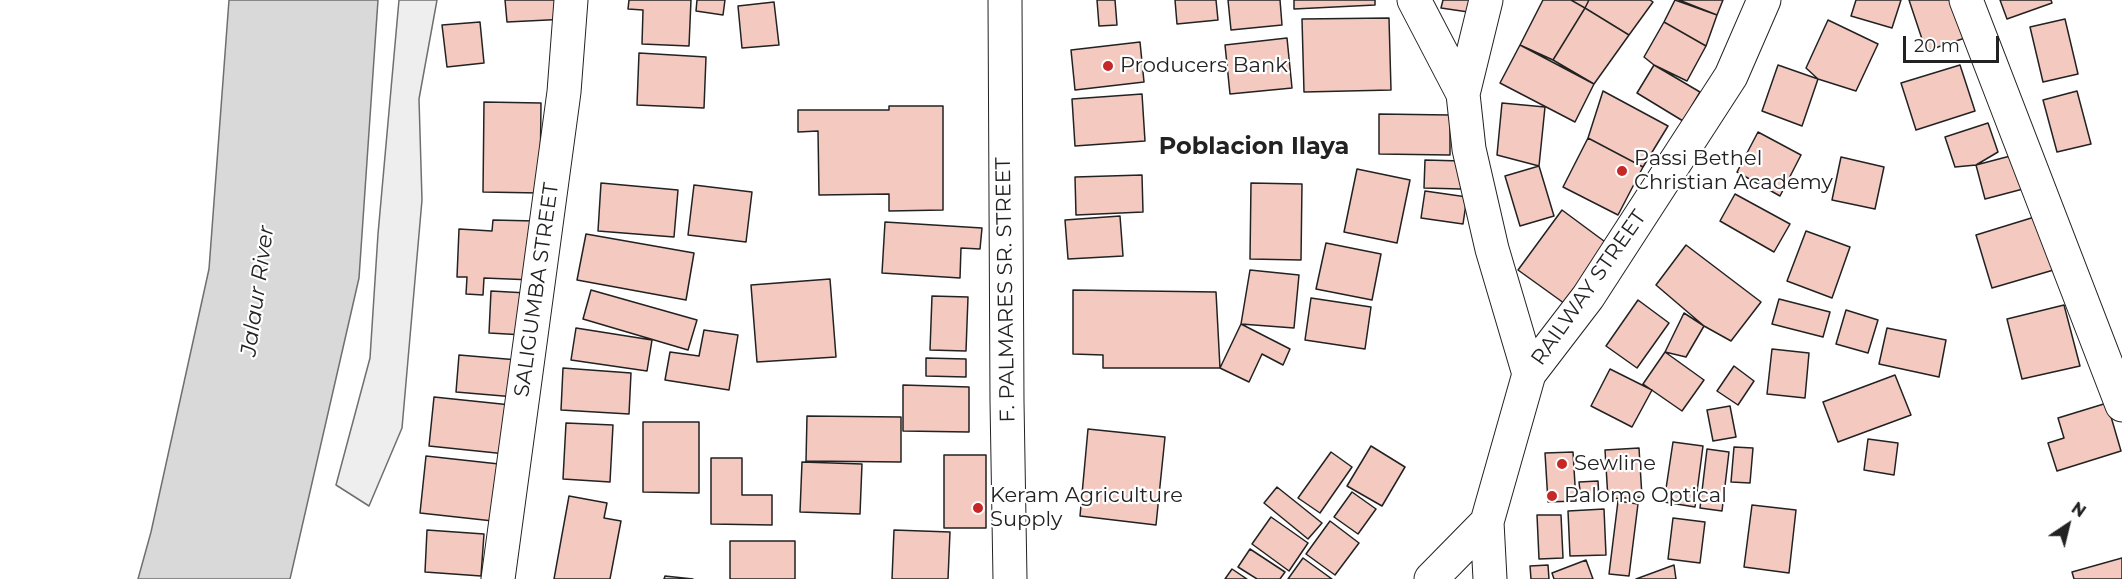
<!DOCTYPE html>
<style>
body{margin:0}
#map{position:relative;width:2122px;height:579px;overflow:hidden;background:#fff;font-family:Montserrat,sans-serif}
canvas{display:block}
.north{position:absolute;left:2038px;top:495px;width:60px;height:60px;-webkit-text-stroke:4px #fff;paint-order:stroke;rotate:35deg;font-size:16px;font-weight:700;line-height:24px;text-align:center;color:#222}
.north::after{content:'';display:block;margin:auto;width:21px;height:27px;background:#222;clip-path:polygon(50% 0,100% 100%,50% 72%,0 100%)}
.scale{position:absolute;left:1903px;top:36px;width:96px;height:27px;box-sizing:border-box;border:3px solid #222;border-top:0;padding-left:8px;font-size:18px;line-height:21px;white-space:nowrap;color:#222;-webkit-text-stroke:4px #fff;paint-order:stroke}
</style>
<div id="map">
<canvas width="2122" height="579"></canvas>
<div class="north">N</div>
<div class="scale">20 m</div>
</div>
<script>
const context = document.querySelector('canvas').getContext('2d');
context.lineJoin = 'round';
function paint(path, color) { context.fillStyle = color; context.fill(path, 'evenodd'); }
function stroke(path, color, width, dash) { context.strokeStyle = color; context.lineWidth = width; context.lineCap = dash ? 'butt' : 'round'; context.setLineDash(dash || []); context.stroke(path); }
function label(font, color, halo, rows, align = 'center') {
  context.font = font + ' Montserrat,sans-serif'; context.lineWidth = 4.5; context.setLineDash([]); context.textBaseline = 'middle'; context.strokeStyle = halo; context.fillStyle = color; for (const [text, x, y, turn = 0] of rows) {
    context.save(); context.translate(x, y); context.rotate((+turn || 0) * Math.PI / 180); context.textAlign = isNaN(turn) ? turn : align; if (halo) context.strokeText(text, 0, 0); context.fillText(text, 0, 0); context.restore();
  }
}
const green = new Path2D(`
 M399 0H437L419 99 422 200 402 428 369 506 336 485 370 358 378 234Z`);
const water = new Path2D(`
 M229 0H378L359 278 290 579H138L151 532 209 269Z`);
const building = new Path2D(`
 M505 0H566L568 19 507 22Z
 M629 0H691L689 46 642 44 643 10 628 9Z
 M697 0H725L723 15 696 11Z
 M1097 0H1115L1117 25 1099 26Z
 M1175 0H1216L1218 20 1177 24Z
 M1228 0H1280L1282 25 1231 30Z
 M1294 0H1375V5L1294 9Z
 M1443 0H1477L1475 13 1441 8Z
 M1543 0H1571L1585 8 1553 60 1520 45Z
 M1571 0H1589L1585 8Z
 M1589 0H1650L1653 2 1629 35 1585 8Z
 M1675 0 1717 15 1706 46 1664 22Z
 M1679 0H1723L1717 15Z
 M1856 0H1901L1892 28 1851 16Z
 M1909 0H1955L1968 37 1926 51Z
 M2000 0H2051L2052 3 2007 19Z
 M774 2 779 45 742 48 738 6Z
 M1585 8 1629 35 1594 84 1553 60Z
 M1389 18 1391 90 1304 92 1302 19Z
 M2065 19 2078 74 2043 82 2030 27Z
 M1828 20 1878 44 1856 91 1818 79 1806 68Z
 M480 22 484 63 447 67 442 25Z
 M1664 22 1706 46 1687 81 1654 65 1644 57Z
 M1287 38 1292 88 1230 94 1225 45Z
 M1140 42 1144 82 1075 90 1071 50Z
 M1520 45 1594 84 1575 122 1500 83Z
 M639 53 706 57 704 108 637 105Z
 M1654 65 1700 92 1683 121 1637 93Z
 M1778 65 1818 79 1802 126 1762 111Z
 M1960 65 1975 111 1916 130 1901 83Z
 M1603 91 1668 126 1643 167 1588 138Z
 M2077 91 2091 144 2057 152 2043 100Z
 M1142 94 1145 141 1075 146 1072 99Z
 M484 102 541 103 540 193 483 192Z
 M1502 103 1545 107 1539 166 1497 155Z
 M889 106H943V210L889 211V194L819 195 818 131 798 132V110H889Z
 M1379 114 1450 115V155L1379 154Z
 M1988 123 1998 152 1976 165 1955 167 1945 137Z
 M1758 132 1801 155 1780 196 1737 172Z
 M1588 138 1643 167 1618 215 1563 187Z
 M2014 155 2023 189 1985 199 1976 165Z
 M1841 157 1884 167 1875 209 1832 200Z
 M1425 160 1462 161 1461 189 1424 188Z
 M1539 166 1554 216 1520 226 1505 176Z
 M1357 169 1410 180 1397 243 1344 232Z
 M1142 175 1143 212 1076 215 1075 177Z
 M601 183 678 190 674 237 598 231Z
 M1251 183 1302 184 1301 260 1250 259Z
 M694 185 752 192 746 242 688 235Z
 M1425 191 1467 197 1463 224 1421 218Z
 M1735 194 1790 224 1774 252 1720 221Z
 M1562 210 1612 247 1568 306 1518 270Z
 M2041 215 2057 269 1992 288 1976 235Z
 M1120 216 1123 256 1068 259 1065 220Z
 M493 220 535 221 533 280 484 278 483 295 466 294 467 277H457L459 229 492 231Z
 M885 222 982 228 980 249 961 248 960 278 882 273Z
 M1806 231 1850 247 1832 298 1787 281Z
 M586 234 694 253 686 300 577 280Z
 M1326 243 1381 254 1372 300 1316 289Z
 M1686 245 1761 302 1731 341 1704 326 1656 285Z
 M1250 270 1299 275 1294 328 1241 324Z
 M830 279 836 357 757 362 751 285Z
 M591 290 697 320 688 350 583 319Z
 M1073 290 1216 292 1220 368H1103V355L1073 354Z
 M491 291 527 293 524 335 489 333Z
 M932 296 968 297 966 351 930 350Z
 M1311 298 1371 307 1365 349 1305 340Z
 M1779 299 1830 312 1823 337 1772 324Z
 M1638 300 1669 323 1637 368 1606 346Z
 M2064 305 2080 366 2022 379 2007 319Z
 M1846 310 1878 320 1868 353 1836 344Z
 M1684 313 1704 326 1686 357 1665 352Z
 M1241 324 1290 349 1283 365 1262 354 1249 382 1220 368Z
 M576 328 652 340 647 371 571 360Z
 M1887 328 1946 340 1939 377 1879 364Z
 M704 330 738 335 729 390 665 380 670 352 699 356Z
 M1772 349 1809 353 1805 398 1767 394Z
 M1665 352 1704 380 1682 411 1643 384Z
 M459 355 518 360 515 397 456 392Z
 M926 358 966 359V377L926 376Z
 M1734 366 1754 381 1738 405 1717 391Z
 M563 368 631 373 629 414 561 410Z
 M1610 369 1652 390 1632 427 1591 406Z
 M1895 375 1911 415 1838 442 1823 402Z
 M903 385 969 387V432L903 431Z
 M434 397 511 405 506 454 429 446Z
 M2107 403 2121 451 2057 471 2048 443 2064 438 2058 418Z
 M1730 406 1736 437 1713 441 1707 410Z
 M807 416 901 417V462L806 461Z
 M643 422H699V493L643 492Z
 M566 423 613 425 610 482 563 479Z
 M1088 429 1165 437 1156 525 1080 516Z
 M1868 439 1898 443 1894 475 1864 470Z
 M1673 442 1703 446 1695 507 1664 502Z
 M1371 446 1405 467 1382 506 1347 486Z
 M1734 447 1753 448 1750 483 1731 482Z
 M1639 448 1642 497 1608 499 1605 450Z
 M1707 449 1729 452 1722 511 1700 508Z
 M1331 452 1352 467 1320 513 1298 498Z
 M1573 452 1576 501 1548 502 1545 453Z
 M944 455H986V528H944Z
 M426 456 499 464 493 521 420 513Z
 M711 458H742V495H772V525L711 524Z
 M802 462 862 464 860 514 800 512Z
 M1598 481 1599 499 1581 500 1579 482Z
 M1277 487 1322 523 1308 539 1264 503Z
 M1352 492 1376 509 1358 534 1334 517Z
 M569 496 607 503 604 518 621 521 610 579H554Z
 M1618 501 1638 504 1629 576 1609 574Z
 M1752 505 1796 510 1789 573 1744 567Z
 M1604 509 1606 555 1570 556 1568 511Z
 M1537 515H1561L1563 558 1539 559Z
 M1271 517 1308 543 1289 571 1252 544Z
 M1673 518 1705 522 1700 563 1668 559Z
 M1330 521 1359 543 1335 575 1306 554Z
 M427 530 484 534 481 576 425 572Z
 M894 530 950 532 948 579H892Z
 M730 541H795V579H730Z
 M1250 549 1285 572 1280 579H1257L1238 567Z
 M1303 558 1332 579H1288Z
 M2122 558V579H2074L2072 572Z
 M1586 560 1593 579H1554L1552 573Z
 M1548 565 1549 579H1531L1530 566Z
 M1674 565 1676 579H1636Z
 M1232 569 1247 579H1225Z
 M665 576 693 579H664Z`);
const minor = new Path2D(`
 M1414 0 1463 94 1469 149 1492 249 1529 374
 M1966 0 2122 405
 M1463 94 1486 0
 M1487 522 1490 579
 M498 579 564 92 571 0
 M1431 579 1487 522 1529 374 1588 297 1731 76 1764 0`);
const major = new Path2D(`
 M1005 0 1007 401 1010 579`);
const markers = [
 [1108,66,6,"#c62828"],
 [1622,171,6,"#c62828"],
 [1562,464,6,"#c62828"],
 [1552,496,6,"#c62828"],
 [978,508,6,"#c62828"]
];
const poiNames = [
 ["Producers Bank",1120,66],
 ["Passi Bethel",1634,159],
 ["Christian Academy",1634,183],
 ["Sewline",1574,464],
 ["Keram Agriculture",990,496],
 ["Supply",990,520],
 ["Palomo Optical",1564,496]
];
const streetNames = [
 ["RAILWAY STREET",1589,288,-55],
 ["SALIGUMBA STREET",537,290,-82],
 ["F. PALMARES SR. STREET",1006,290,-91]
];
const waterNames = [
 ["Jalaur River",258,291,-82]
];
const quarterNames = [
 ["Poblacion Ilaya",1254,147]
];
paint(green, '#eee');
stroke(green, '#6f6f6f', 1.5);
paint(water, '#d9d9d9');
stroke(water, '#6f6f6f', 1.5);
paint(building, '#f3c9c0');
stroke(building, '#222', 1.5);
stroke(minor, '#222', 35);
stroke(major, '#222', 35);
stroke(minor, '#fff', 33);
stroke(major, '#fff', 33);
for (const [x, y, r, color] of markers) { const dot = new Path2D(); dot.arc(x, y, r, 0, 2 * Math.PI); context.fillStyle = color; context.fill(dot); stroke(dot, '#fff', 2); }
label('21px', '#222', '#fff', poiNames, 'left');
label('21px', '#222', '#fff', streetNames);
label('italic 22px', '#222', '#fff', waterNames);
label('bold 24px', '#222', '#fff', quarterNames);
</script>
